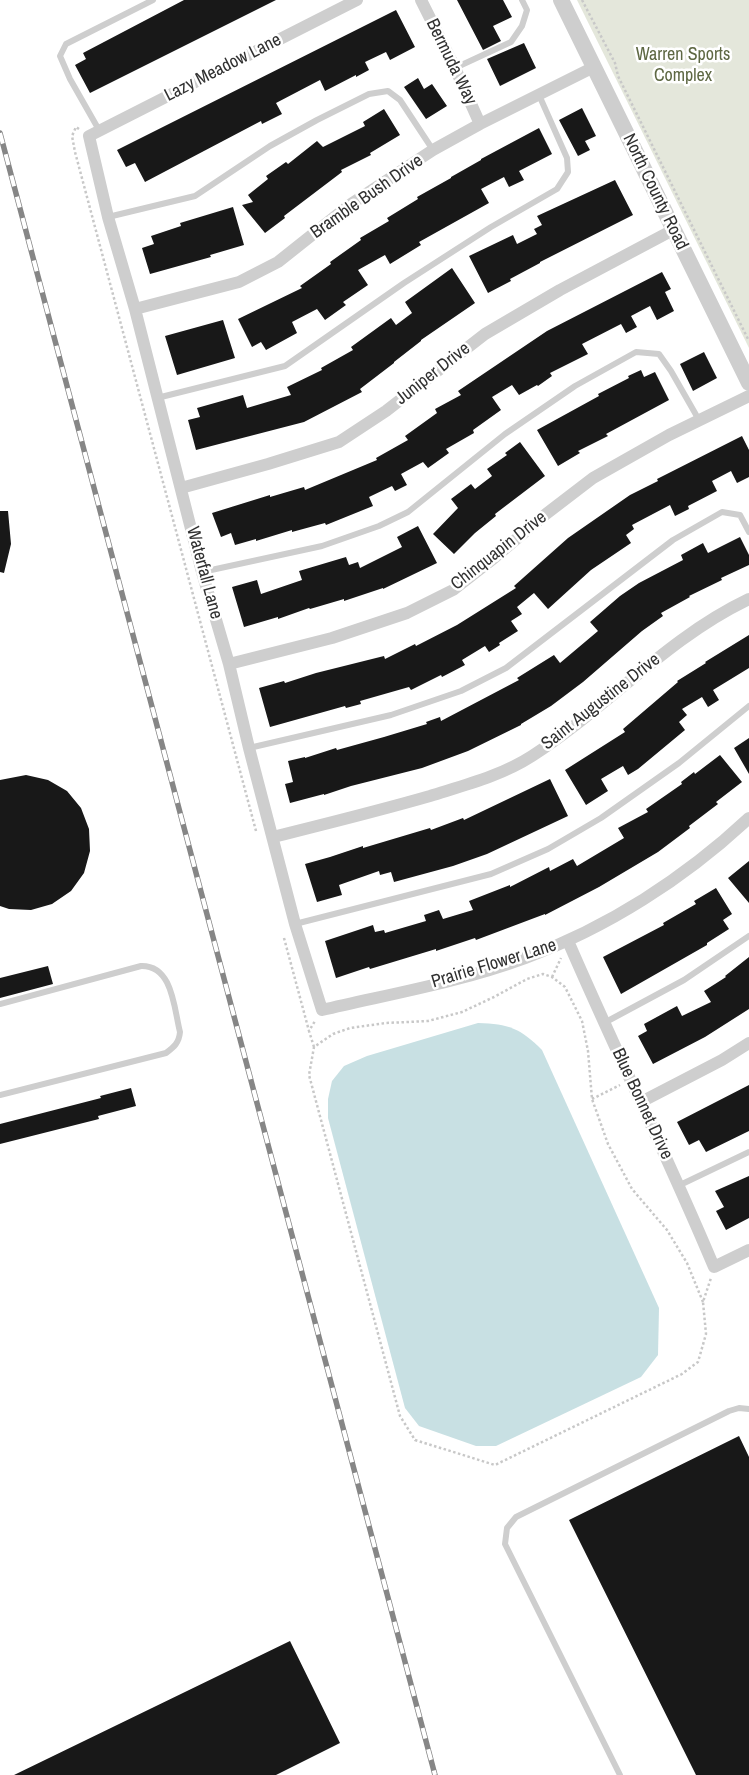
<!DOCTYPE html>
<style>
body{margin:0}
canvas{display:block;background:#fff}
</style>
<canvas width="749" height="1775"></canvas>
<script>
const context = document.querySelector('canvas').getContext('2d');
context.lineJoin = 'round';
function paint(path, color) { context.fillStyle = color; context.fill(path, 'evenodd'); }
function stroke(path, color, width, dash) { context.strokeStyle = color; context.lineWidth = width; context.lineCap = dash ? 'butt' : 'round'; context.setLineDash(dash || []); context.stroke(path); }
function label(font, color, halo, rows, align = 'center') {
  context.font = font + ' "Archivo Narrow",sans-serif'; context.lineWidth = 5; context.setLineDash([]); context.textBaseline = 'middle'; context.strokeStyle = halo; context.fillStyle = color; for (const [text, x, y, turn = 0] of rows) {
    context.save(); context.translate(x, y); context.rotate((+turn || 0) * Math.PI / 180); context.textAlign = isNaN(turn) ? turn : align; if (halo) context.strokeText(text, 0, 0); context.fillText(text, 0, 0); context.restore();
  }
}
const green = new Path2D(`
 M577 0H749V348Z`);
const water = new Path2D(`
 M478 1023C509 1024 520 1028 542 1050L659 1308 658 1355 641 1377 496 1446H476L419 1426 405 1408 328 1118V1099L332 1081 344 1066 367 1056Z`);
const building = new Path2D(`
 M184 0H276L90 93 75 65 86 59 83 53Z
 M457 0H503L512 17 493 26 501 41 483 50Z
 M396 10 415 47 390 60 386 52 365 62 369 70 356 77V75L325 91 320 80 276 103 282 114 262 124 261 121 145 182 135 163 126 167 117 150Z
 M524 43 536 68 500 86 487 59Z
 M418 78 424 89 432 84 447 106 426 119 404 87Z
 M582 108 596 136 585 141 590 150 578 156 559 120Z
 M384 109 400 135 370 153 371 155 341 170 342 172 284 216 285 218 265 233 242 205 253 202 248 195 268 179 266 176 286 162 288 164 317 141 323 147 365 126 363 122Z
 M539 128 552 154 519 171 524 180 509 187 504 177 481 189 489 203 419 242 421 245 390 264 385 255 358 270 368 285 343 302 346 305 325 320 317 309 292 322 297 333 266 350 261 342 252 347 238 319 302 288 300 286 331 264 330 262 361 240 360 238 389 221 387 218 418 199 417 197 451 178V177L481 160V159Z
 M615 180 633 215 540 262V263L510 279 511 281 488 293 469 256 513 235 517 244 537 234 534 229 542 225 537 216Z
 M233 207 244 245 210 255 211 257 150 274 142 248 154 244 151 236 181 226 180 223Z
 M452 268 475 303 421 340V341L394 362V363L360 389 362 392 304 422 196 450 188 420 200 417 197 408 243 395 247 408 291 395 287 387 322 370 321 368 353 350 351 347 391 318 396 325 412 313 405 302Z
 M662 272 671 289 665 292 674 311 657 320 650 306 631 316 637 327 626 333 621 324 582 344 588 354 550 373 552 376 538 386 537 385 519 395 512 385 492 397 501 410 473 430 474 433 446 449 449 453 428 468 423 462 401 474 407 485 395 491 392 486 369 497 373 506 326 525 325 523 292 532V530L256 541V539L235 545 231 533 221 537 212 513 270 495V497L304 487 305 490 377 460 376 458 408 440 405 436 437 413 435 409 461 395 458 391 547 331Z
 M223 320 235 358 177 375 165 336Z
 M704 352 717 378 693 391 680 364Z
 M641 370 644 377 655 372 669 400 606 434 608 436 578 451 580 453 558 466 537 430 599 396 598 394 629 378 628 376Z
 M742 436 749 450V477L737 483 731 471 712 481 717 491 688 506 689 509 675 516 670 505 632 525 634 529 626 535 631 543 591 570 548 609 534 593 517 607 522 614 511 621 518 631 499 643 500 645 489 652 485 646 462 660 465 665 442 677 441 675 411 690 409 687 360 701 361 704 346 708 345 706 270 727 259 688 284 681 285 683 316 673 384 656 385 659 415 644 416 646 457 625 516 588 514 586 568 538 630 495 658 481 657 479Z
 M520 442 545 476 495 514 496 516 475 533 454 554 433 534 458 508 451 499 471 484 475 489 492 476 487 469 507 455 505 453Z
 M0 511H8L11 544 4 573 0 572Z
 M418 526 437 563 383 589V588L344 601V599L310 609 309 608 278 619V617L244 627 232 587 257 580 261 594 302 580 299 571 346 557 349 565 358 562 360 568 402 547 397 537Z
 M740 537 749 555V565L721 578 722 580 689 596 690 597 661 613 663 616 642 631 583 682 551 706 521 724V725L468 751 422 768 351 786 324 795V794L290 803 285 784 293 782 288 761 305 757V758L336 748 337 750 384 737 427 724 426 722 440 717 441 721 519 680 517 678 554 655 560 663 598 631 590 622 620 596 639 583 683 560 681 555 703 543 708 553Z
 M749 635V668L713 690 719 700 708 707 702 697 682 709 687 715 679 722 685 730 638 769 628 775 623 766 601 779 608 791 586 805 565 770 625 732 623 729 678 682 677 681 706 663 705 662Z
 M749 738V774L734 748Z
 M720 755 742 782 716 802 718 804 689 826 690 828 658 852 599 887 545 915V914L476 940 475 938 436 951V949L370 969 369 967 336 978 325 941 373 925 375 932 384 930 385 933 426 921 424 915 439 910 443 919 473 910 469 901 510 885V887L549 867 550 871 573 859 577 866 624 838 618 828 648 812 646 809 682 784 681 782 694 772 695 774Z
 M26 775 48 780 67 791 81 808 89 829 90 851 84 873 71 891 52 904 31 910 9 909 0 906V780Z
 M550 779 568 816 487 854 453 866 394 882 391 872 380 875 379 871 339 885 342 895 317 902 305 864 330 857 363 846V848L430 828 431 830 463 818 464 820Z
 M749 861V903L728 878Z
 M716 888 732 914 723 920 729 929 707 943V945L621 994 603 957 664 925 663 923 696 904 694 901Z
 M749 957V1009L705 1037 653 1064 638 1036 647 1031 644 1024 677 1006 682 1016 711 1002 704 991 726 977 725 976Z
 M48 966 53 984 0 998V978Z
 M749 1085V1131L706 1152 699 1140 689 1145 677 1122Z
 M131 1088 136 1106 98 1116 99 1119 0 1144V1124L101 1098 100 1096Z
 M749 1176V1218L726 1230 716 1211 724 1207 715 1191Z
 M739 1436 749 1457V1775H696L569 1520Z
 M290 1641 340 1743 276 1775H14Z`);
const path = new Path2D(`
 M582 0 615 63 618 76 749 341
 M79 129 76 127 72 136 75 152 256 831
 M284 938 309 1031
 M552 977 561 958
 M314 1047 309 1031 315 1021
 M592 1099 620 1085
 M703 1302 687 1263 667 1230 632 1189 608 1144 592 1099 588 1051 582 1021 565 987 552 977 543 974 527 979 494 997 462 1012 428 1021 386 1023 350 1028 333 1034 314 1047 309 1075 400 1416 415 1440 495 1465 682 1374 698 1362 706 1334 703 1302 711 1278`);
const service = new Path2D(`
 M455 68 511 42 522 26 527 10 522 0
 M99 130 70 79 60 56 66 44 153 0
 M108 217 195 196 270 146 317 120 369 94 388 91 400 100 433 150
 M157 398 285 366 404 283 491 227 557 189 568 172 567 158 539 95
 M202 572 322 546 379 526 408 512 505 434 575 386 636 352 659 354 671 371 699 420
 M249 748 391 715 461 691 506 668 673 540 722 512 740 515 749 532
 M295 924 491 874 548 849 601 818 679 763 749 706
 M0 1004 141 966C173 965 174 1009 180 1032 179 1043 174 1047 166 1053L0 1095
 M604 1023 684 980 749 936
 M680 1185 749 1152
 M620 1775 505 1544 507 1528 516 1517 729 1411 739 1408 749 1409`);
const minor = new Path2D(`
 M357 0 89 136 108 217 135 309 202 572 229 664 249 748 295 924 322 1010C390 994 460 982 525 958 607 928 685 878 749 818
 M421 0 455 68 480 124
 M135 309 239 282 278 262 351 204 433 150 480 124 594 67
 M181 488 268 464 339 442 386 411 485 334 560 290 673 230
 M229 664 332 638 407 613 453 590 494 558 546 514 593 478 669 435 749 396
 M273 837C325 824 378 811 430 796 465 785 501 776 532 756 608 707 667 638 749 599
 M568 941C615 1050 668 1157 714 1267L749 1250
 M641 1102 722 1060 749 1043`);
const tertiary = new Path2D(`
 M561 0 749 383`);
const rail = new Path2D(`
 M0 133 435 1775`);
const parkNames = [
 ["Warren Sports",683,55],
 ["Complex",683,76]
];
const streetNames = [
 ["Bermuda Way",451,62,64],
 ["Lazy Meadow Lane",223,68,-27],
 ["North County Road",655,192,64],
 ["Bramble Bush Drive",367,197,-35],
 ["Juniper Drive",433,374,-38],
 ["Chinquapin Drive",499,551,-38],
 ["Waterfall Lane",204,573,75],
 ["Saint Augustine Drive",601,702,-38],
 ["Prairie Flower Lane",494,964,-17],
 ["Blue Bonnet Drive",642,1104,65]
];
paint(green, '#e4e7db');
paint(water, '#c8e0e3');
paint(building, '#181818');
stroke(path, '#c8c8c8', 2.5, [2.5, 2.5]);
stroke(service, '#cecece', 6);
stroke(minor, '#cecece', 12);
stroke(tertiary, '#cecece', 16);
stroke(rail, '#868686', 5.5);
stroke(rail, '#fff', 4, [11]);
label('18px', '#5e6843', '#fff', parkNames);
label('18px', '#313131', '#fff', streetNames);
</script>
